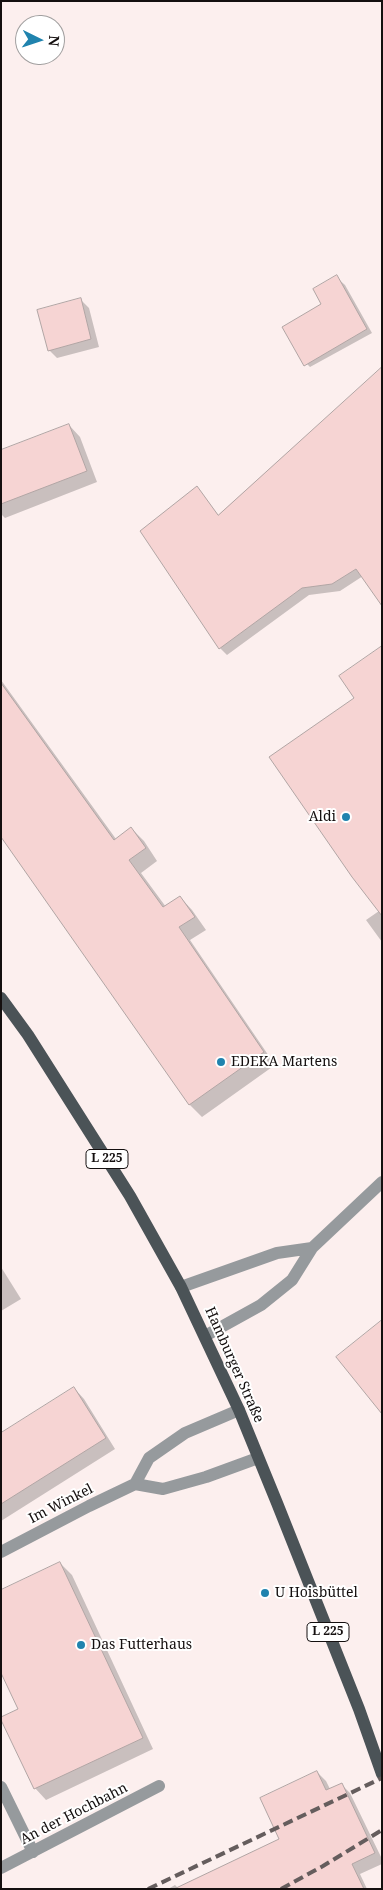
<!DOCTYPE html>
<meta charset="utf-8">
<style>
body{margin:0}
#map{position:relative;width:383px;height:1890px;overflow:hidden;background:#fcefee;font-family:"Noto Serif",serif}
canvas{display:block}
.frame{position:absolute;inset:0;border:2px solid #140f0f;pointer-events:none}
.north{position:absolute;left:15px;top:15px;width:50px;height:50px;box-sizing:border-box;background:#fff;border:1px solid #a19f9f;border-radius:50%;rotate:94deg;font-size:14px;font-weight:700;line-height:20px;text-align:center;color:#140f0f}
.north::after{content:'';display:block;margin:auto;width:18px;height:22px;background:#2083ae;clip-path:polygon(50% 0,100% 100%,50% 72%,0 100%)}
</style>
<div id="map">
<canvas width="383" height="1890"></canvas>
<div class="frame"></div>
<div class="north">N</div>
</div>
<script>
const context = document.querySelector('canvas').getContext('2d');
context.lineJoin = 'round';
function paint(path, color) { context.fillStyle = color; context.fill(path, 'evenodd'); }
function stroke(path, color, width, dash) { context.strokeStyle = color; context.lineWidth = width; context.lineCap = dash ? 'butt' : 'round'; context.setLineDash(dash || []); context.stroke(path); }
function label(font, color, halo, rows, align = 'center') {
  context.font = font + ' "Noto Serif",serif'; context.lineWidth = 4; context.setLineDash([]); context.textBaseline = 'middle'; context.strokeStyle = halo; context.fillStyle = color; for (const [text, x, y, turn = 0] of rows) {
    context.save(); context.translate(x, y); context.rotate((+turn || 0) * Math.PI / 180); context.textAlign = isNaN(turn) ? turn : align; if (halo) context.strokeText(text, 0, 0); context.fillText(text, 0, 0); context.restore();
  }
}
const shadow = new Path2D(`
 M336 277 345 285 372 333 310 367 302 359 323 305Z
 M80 299 89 308 99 347 57 358 49 350Z
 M382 369 363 576 340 591 309 595 227 655 220 648 197 488 219 516Z
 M69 425 80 437 97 482 5 518 1 514V451Z
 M382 648V942L366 920 379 911 355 698Z
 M1 680 116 839 131 828 144 841 157 861 141 873 166 907 180 897 192 910 206 930 190 940 275 1065 202 1117 189 1104 1 835Z
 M1 1267 21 1299 1 1311Z
 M74 1388 84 1399 115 1449 1 1521V1434Z
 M60 1563 72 1575 153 1749 46 1800 35 1788 20 1709Z
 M317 1772 326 1781 330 1789 341 1784 350 1793 382 1859V1864L360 1874 367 1889H168L175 1885 178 1888 281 1839Z`);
const building = new Path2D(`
 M337 275 367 329 304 366 282 327 321 304 313 289Z
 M81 298 91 339 48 351 37 310Z
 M382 367V606L356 569 332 584 302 588 219 649 140 531 197 486 218 515Z
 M69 424 87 471 1 504V450Z
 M382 646V916L352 877 269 757 354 698 339 676Z
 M1 683 114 840 131 827 146 848 129 860 163 907 180 896 195 917 179 927 264 1052 189 1105 1 837Z
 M382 1320V1414L336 1357Z
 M74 1387 106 1438 1 1504V1433Z
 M60 1562 143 1738 34 1789 1 1720V1717L18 1709 1 1673V1590Z
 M317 1771 326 1790 342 1783 375 1853 352 1864 364 1889H174L279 1839 260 1798Z`);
const minor = new Path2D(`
 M181 1287 277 1253 312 1248
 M205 1336 261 1305 292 1280 312 1248 382 1182
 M135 1484 163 1489 206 1477 258 1458
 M1 1552 89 1506 135 1484 149 1458 185 1433 239 1410
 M1 1787 33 1852
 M1 1868 159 1786`);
const primary = new Path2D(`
 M1 998 28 1035 130 1196 181 1287 239 1410 277 1503 359 1709 382 1774`);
const rail = new Path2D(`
 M148 1889 382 1778
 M281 1889 323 1866 382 1830`);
const markers = [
 [346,817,5,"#2083ae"],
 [221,1062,5,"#2083ae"],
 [265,1593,5,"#2083ae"],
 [81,1645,5,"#2083ae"]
];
const shields = [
 [107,1159,42],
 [328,1632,42]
];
const shieldNames = [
 ["L 225",107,1159],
 ["L 225",328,1632]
];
const poiNames = [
 ["Aldi",336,817,"right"],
 ["EDEKA Martens",231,1062],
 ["U Hoisbüttel",275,1593],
 ["Das Futterhaus",91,1645]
];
const streetNames = [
 ["Hamburger Straße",234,1365,66],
 ["Im Winkel",61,1504,-27],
 ["An der Hochbahn",74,1814,-27]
];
paint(shadow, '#0003');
paint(building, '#f6d4d3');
stroke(building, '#b1a5a4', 1);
stroke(minor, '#969a9d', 12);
stroke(primary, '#4b5357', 12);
stroke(rail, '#655d5d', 4, [10, 5]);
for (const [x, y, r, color] of markers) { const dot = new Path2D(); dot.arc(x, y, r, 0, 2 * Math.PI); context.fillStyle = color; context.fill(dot); stroke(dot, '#fff', 2); }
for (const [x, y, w] of shields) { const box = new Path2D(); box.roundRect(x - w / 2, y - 9.5, w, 19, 4); context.fillStyle = '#fff'; context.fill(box); stroke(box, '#140f0f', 1); }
label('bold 12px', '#140f0f', null, shieldNames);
label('14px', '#140f0f', '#fff', poiNames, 'left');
label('14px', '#140f0f', '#fff', streetNames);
</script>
